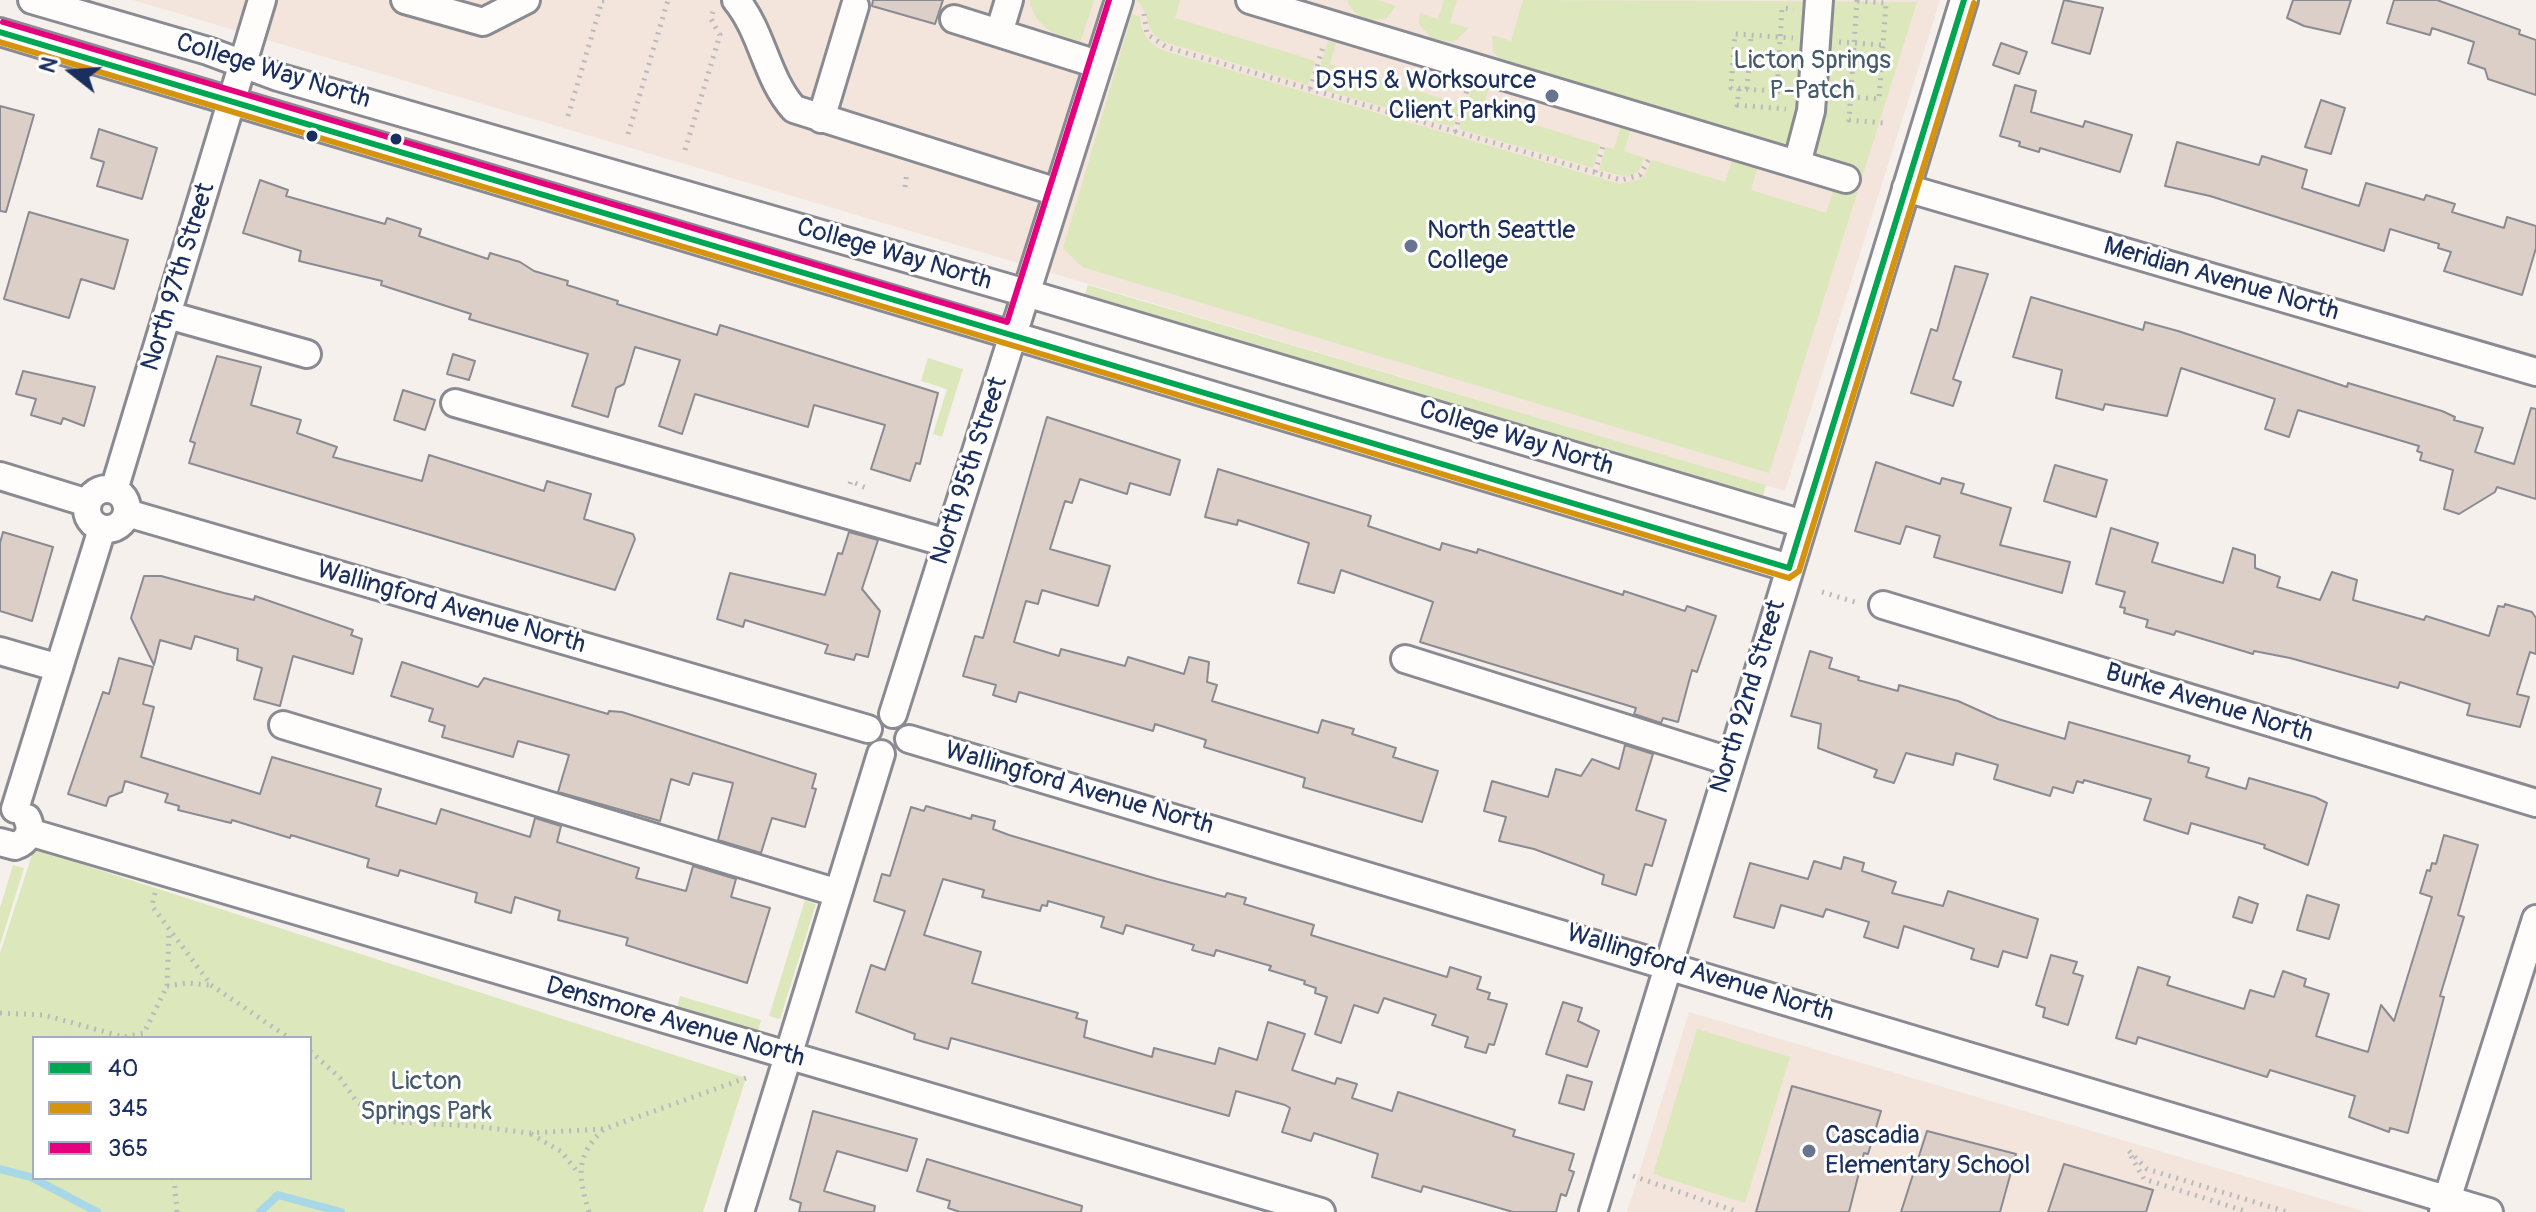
<!DOCTYPE html>
<style>
body{margin:0}
#map{position:relative;width:2536px;height:1212px;overflow:hidden;background:#f6f0ec;font-family:Pangolin,sans-serif}
canvas{display:block}
.legend{position:absolute;left:32px;top:1036px;width:280px;height:144px;box-sizing:border-box;background:#fff;border:2px solid #a4acbf;margin:0;padding:10px 14px;list-style:none;font-size:24px;color:#1b2f5e}
.legend li{display:flex;align-items:center;gap:16px;height:40px}
.legend b{width:40px;border:2px solid #a4acbf}
.north{position:absolute;left:32px;top:32px;width:80px;height:80px;-webkit-text-stroke:6px #fff;paint-order:stroke;rotate:287deg;font-size:22px;font-weight:700;line-height:32px;text-align:center;color:#1b2f5e}
.north::after{content:'';display:block;margin:auto;width:28px;height:36px;background:#1b2f5e;clip-path:polygon(50% 0,100% 100%,50% 72%,0 100%)}
</style>
<div id="map">
<canvas width="2536" height="1212"></canvas>
<ul class="legend">
<li><b style="height:10px;background:#00a651"></b>40</li>
<li><b style="height:10px;background:#d6940e"></b>345</li>
<li><b style="height:10px;background:#e5007d"></b>365</li>
</ul>
<div class="north">N</div>
</div>
<script>
const context = document.querySelector('canvas').getContext('2d');
context.lineJoin = 'round';
function paint(path, color) { context.fillStyle = color; context.fill(path, 'evenodd'); }
function stroke(path, color, width, dash) { context.strokeStyle = color; context.lineWidth = width; context.lineCap = dash ? 'butt' : 'round'; context.setLineDash(dash || []); context.stroke(path); }
function label(font, color, halo, rows, align = 'center') {
  context.font = font + ' Pangolin,sans-serif'; context.lineWidth = 6; context.setLineDash([]); context.textBaseline = 'middle'; context.strokeStyle = halo; context.fillStyle = color; for (const [text, x, y, turn = 0] of rows) {
    context.save(); context.translate(x, y); context.rotate((+turn || 0) * Math.PI / 180); context.textAlign = isNaN(turn) ? turn : align; if (halo) context.strokeText(text, 0, 0); context.fillText(text, 0, 0); context.restore();
  }
}
const built = new Path2D(`
 M133 0H1940L1785 491Z
 M1689 1012 2366 1212H1627Z`);
const green = new Path2D(`
 M1029 0H1094L1080 43C1055 35 1036 28 1029 0Z
 M1136 0H1180L1175 18 1315 61 1308 85 1161 41C1145 31 1149 10 1136 0Z
 M1347 0H1377L1396 6 1386 18C1370 23 1352 17 1347 0Z
 M1444 0H1457L1450 23 1469 28 1454 42 1432 39 1419 24 1420 13 1438 19Z
 M1523 0 1917 2 1769 473 1082 267 1063 248 1132 14 1140 17C1142 35 1148 44 1165 51L1620 184 1643 178 1652 160 1725 182 1733 158 1758 166 1751 190 1826 213 1834 189 1849 193 1856 168 1500 59 1493 51 1492 35 1511 41Z
 M1328 41 1336 43 1330 64 1460 104 1453 127 1314 87Z
 M1473 82 1489 87 1483 109 1600 145 1593 168 1459 129Z
 M1621 126 1631 129 1624 151 1645 158 1638 172 1628 177 1599 170 1606 147 1614 149Z
 M1088 285 1766 485 1763 496 1085 294Z
 M928 358 963 369 942 437 933 434 947 389 921 381Z
 M34 849 746 1078 703 1212H0V953ZM34 1038H310V1178H34Z
 M13 865 24 868 0 945V908Z
 M805 900 816 904 780 1019 769 1016Z
 M680 996 761 1020 758 1031 677 1008Z
 M1697 1029 1790 1057 1745 1203 1653 1174Z`);
const stream = new Path2D(`
 M0 1169 31 1177 97 1212
 M260 1212 278 1195 341 1212`);
const building = new Path2D(`
 M873 0H943L935 24 872 6Z
 M2064 0 2103 8 2090 54 2052 43Z
 M2293 0H2351L2340 34 2304 26 2287 18Z
 M2394 0H2437L2520 30 2519 34 2536 40V95L2488 79 2485 69 2468 63 2474 42 2432 28 2430 35 2387 23Z
 M2001 43 2027 52 2019 74 1993 65Z
 M2015 85 2036 91 2031 112 2083 127 2085 121 2132 135 2120 172 2040 148 2039 152 2019 146 2020 142 2000 136Z
 M2321 100 2345 108 2331 154 2305 147Z
 M0 106 34 115 6 212 0 211Z
 M99 129 157 148 142 199 97 186 104 162 91 158Z
 M2177 142 2259 165 2262 156 2307 170 2302 188 2359 206 2366 183 2424 200 2426 195 2455 204 2452 212 2504 228 2507 217 2536 226V248L2522 295 2444 271 2451 252 2438 248 2439 244 2390 229 2384 251 2210 196 2165 186Z
 M260 180 288 190 286 196 385 224 387 218 421 229 419 236 488 259 490 253 520 262 534 271 568 281 567 285 618 301 617 304 717 335 720 325 938 393 920 464 916 463 910 481 871 469 885 425 814 405 808 427 695 394 682 434 659 426 680 360 635 347 624 384 616 388 608 417 572 406 588 354 469 319 471 314 381 285 382 281 299 261 301 251 243 233Z
 M29 212 128 240 114 289 81 279 69 318 4 299Z
 M1955 266 1988 274 1953 379 1961 382 1953 406 1911 393 1931 329 1937 331Z
 M2031 297 2143 330 2145 322 2178 331 2347 387 2348 383 2442 411 2455 417 2454 420 2483 428 2475 452 2514 464 2531 408 2536 409V499L2497 487 2495 492 2459 514 2444 509 2453 470 2420 460 2422 453 2417 451 2419 446 2298 410 2289 437 2265 429 2275 399 2181 368 2167 416 2105 404 2103 410 2056 398 2062 370 2013 357Z
 M453 354 475 361 469 380 447 374Z
 M217 356 261 367 251 405 301 420 297 433 337 447 333 457 422 481 429 455 544 491 547 481 591 494 584 519 633 534 635 539 615 590 189 463 195 443 190 441Z
 M23 371 95 387 84 426 63 418 61 424 31 415 36 399 16 394Z
 M403 390 435 400 425 430 394 420Z
 M1047 417 1180 460 1170 495 1130 483 1127 494 1080 479 1072 503 1065 501 1050 549 1110 566 1098 606 1042 590 1038 604 1026 601 1014 642 1059 656 1061 649 1125 666 1128 657 1184 674 1189 657 1209 662 1207 682 1217 685 1212 701 1318 733 1322 720 1354 729 1352 734 1396 748 1393 757 1438 771 1422 822 1303 787 1305 778 1204 747 1206 740 1155 724 1153 731 1019 692 1016 702 993 695 996 685 963 676 975 636 983 638Z
 M1876 462 1940 484 1942 478 1964 484 1961 493 2011 508 2000 545 2070 562 2062 593 1934 557 1940 536 1906 526 1900 544 1855 531Z
 M2055 465 2107 480 2096 517 2044 501Z
 M1218 469 1371 516 1368 526 1440 550 1442 543 1477 553 1478 549 1623 595 1624 591 1685 611 1687 606 1716 616 1697 672 1692 670 1678 722 1663 718 1661 723 1634 714 1636 708 1420 642 1433 602 1425 599 1341 570 1334 593 1298 583 1309 543 1238 520 1237 525 1205 517Z
 M2111 528 2158 543 2152 562 2223 583 2233 548 2255 555V568L2280 577 2277 587 2320 600 2332 572 2357 580 2353 600 2424 620 2426 616 2489 636 2498 606 2504 607 2505 604 2532 612 2536 618V654L2530 652 2517 694 2529 697 2520 727 2467 715 2470 704 2400 682 2398 688 2290 658 2254 651 2253 654 2176 631 2174 635 2146 627 2148 620 2124 613 2125 608 2120 607 2125 592 2096 584Z
 M3 532 53 547 32 621 0 611V543Z
 M849 532 878 540 862 589 880 611 868 657 856 654 854 660 825 653 828 645 745 620 743 627 717 619 730 573 825 595 838 553 842 554Z
 M144 576H161L224 593 254 600 255 596 353 630 351 635 362 639 353 674 293 656 280 706 254 699 262 668 237 660 238 649 195 636 191 649 160 640 154 665 131 618Z
 M1810 651 1832 658 1829 668 1859 677 1858 680 1898 691 1899 685 1958 701 1998 719 2065 739 2069 722 2190 756 2188 762 2209 768 2206 777 2246 789 2249 778 2315 797 2327 803 2308 865 2264 848 2265 845 2191 823 2188 834 2144 820 2151 799 2084 780 2083 783 2077 781 2073 793 2053 787 2050 796 1994 779 1998 765 1956 753 1953 765 1906 753 1894 783 1874 777 1877 770 1818 748 1821 724 1791 716Z
 M119 658 153 667 143 704 154 707 141 757 260 794 272 757 381 789 376 806 436 824 441 809 530 837 535 818 561 826 557 842 639 868 636 878 686 891 693 866 736 879 731 897 770 908 747 983 626 945 628 938 558 920 560 911 515 897 511 913 475 902 477 893 400 870 398 876 367 867 369 859 291 835 290 838 232 820 231 823 178 810 179 806 165 802 168 794 125 781 122 792 109 797 106 806 68 794 103 692 109 694Z
 M402 662 478 687 484 678 608 714 609 711 622 712 816 774 812 788 816 789 805 827 772 818 761 853 718 840 733 783 693 773 689 785 671 779 660 821 558 792 569 755 518 741 513 757 442 737 445 726 429 721 433 709 391 696Z
 M1625 745 1653 754 1636 810 1666 820 1652 866 1645 864 1636 895 1602 884 1604 875 1534 849 1499 841 1506 817 1484 811 1492 781 1548 797 1556 769 1581 776 1592 759 1619 769Z
 M926 806 971 819 972 815 995 821 993 829 1009 835 1157 879 1225 897 1227 893 1246 898 1244 904 1314 925 1311 935 1447 977 1450 967 1481 977 1477 989 1490 993 1488 999 1507 1004 1494 1045 1489 1044 1486 1053 1465 1047 1468 1037 1432 1025 1436 1015 1384 998 1378 1013 1354 1005 1341 1043 1315 1034 1327 997 1315 993 1316 988 1304 984 1305 981 1269 970 1271 966 1216 950 1214 956 1192 950 1194 945 1126 925 1123 934 1101 927 1104 917 1048 901 1047 906 1042 905 1040 911 982 897 984 890 943 879 924 935 981 952 972 983 1078 1013 1076 1018 1087 1021 1084 1037 1152 1057 1154 1048 1215 1064 1219 1048 1257 1060 1268 1022 1305 1034 1292 1070 1335 1084 1337 1078 1357 1084 1352 1098 1392 1111 1398 1092 1515 1130 1513 1136 1574 1154 1569 1170 1574 1172 1566 1196 1561 1194 1556 1212H1513L1423 1186 1421 1192 1372 1177 1378 1154 1314 1133 1311 1141 1282 1132 1290 1108 1285 1105 1236 1091 1229 1116 951 1038 948 1049 914 1039 915 1034 856 1012 871 965 885 970 905 911 874 901 882 874 890 876 911 807 924 811Z
 M2444 835 2478 845 2458 915 2464 917 2440 996 2444 997 2408 1133 2390 1128 2389 1132 2349 1117 2355 1096 2270 1070 2267 1077 2138 1037 2136 1044 2116 1038 2138 967 2170 977 2167 985 2244 1009 2250 990 2274 997 2283 971 2306 979 2304 986 2329 994 2316 1036 2368 1052 2381 1005 2394 1021 2432 897 2420 893 2427 870 2430 871 2432 863 2436 864Z
 M1844 857 1864 863 1862 871 1896 882 1892 893 1943 906 1948 891 2038 919 2027 958 2003 951 1998 967 1971 959 1974 949 1904 926 1898 948 1864 937 1869 922 1826 909 1823 917 1781 905 1774 928 1734 917 1750 863 1808 879 1814 861 1841 869Z
 M2307 895 2339 905 2329 939 2297 930Z
 M2239 897 2258 904 2252 923 2233 917Z
 M2051 955 2077 962 2073 973 2083 976 2068 1025 2043 1017 2045 1008 2036 1005Z
 M1563 1002 1582 1008 1578 1021 1599 1031 1587 1067 1546 1054Z
 M1567 1075 1592 1082 1584 1110 1559 1103Z
 M1792 1086 1881 1111 1868 1154 1864 1153 1849 1212H1756Z
 M813 1111 917 1139 907 1171 837 1151 824 1191 875 1206 874 1212H799L801 1203 790 1199Z
 M1927 1131 2016 1154 2000 1212H1901Z
 M927 1159 1082 1206 1081 1212H960L948 1208 950 1201 917 1191Z
 M2064 1164 2153 1190 2146 1212H2048Z`);
const path = new Path2D(`
 M1857 0 1849 120 1883 123
 M1144 14 1147 34 1166 47 1621 180 1640 175 1649 159
 M1839 42 1883 45
 M1310 89 1323 47
 M1739 89 1737 105 1786 109
 M1747 89 1751 35
 M1777 92 1782 8 1794 9
 M1788 92 1731 88 1735 34 1793 38
 M1834 96 1879 99 1886 3 1857 1
 M568 116 602 1 608 0
 M1455 132 1467 90
 M628 134 668 0
 M685 150 720 35 711 19 713 11
 M1595 172 1603 146
 M905 187 907 172
 M850 484 851 481 866 488
 M1822 592 1858 603
 M155 893 152 906 211 985 289 1038
 M167 986 187 983 210 985
 M0 1013 44 1015 124 1037 144 1033 167 986 169 932
 M310 1051 340 1078 357 1102 378 1117 395 1122 474 1126 530 1133 604 1129
 M531 1134 562 1152 579 1174
 M2129 1151 2147 1169 2287 1212
 M2131 1156 2144 1179 2248 1212
 M1633 1176 1738 1212
 M174 1178 177 1212
 M589 1212C578 1176 575 1156 604 1129L746 1078`);
const minor = new Path2D(`
 M32 0 208 51 278 77 1026 293 1803 524
 M405 0 483 22 526 0
 M736 0C763 33 766 78 794 109L1057 192
 M1250 0 1846 179
 M954 19 1097 64
 M0 32 1789 568
 M999 33 1009 0
 M821 119 855 6
 M1797 164 1811 111 1819 0
 M1906 188 2536 372
 M168 315 307 354
 M455 403 947 543
 M0 476 88 503
 M87 509a20 20 0 1 1 40 0a20 20 0 1 1-40 0Z
 M114 490 262 0
 M127 513 868 729
 M1883 605 2536 803
 M0 651 59 668
 M1405 659 1729 761
 M893 714 1119 0
 M283 725 838 893
 M909 739 2489 1212
 M15 809 102 529
 M29 832 1321 1212
 M0 842 15 846C28 842 33 830 27 818
 M740 1212 881 754
 M1593 1212 1964 0
 M2443 1212 2536 919`);
const bus1 = new Path2D(`
 M0 32 1789 568 1964 0`);
const bus2 = new Path2D(`
 M0 42 1789 578 1799 571 1974 3`);
const bus3 = new Path2D(`
 M3 22 1007 322 1109 0`);
const markers = [
 [1552,96,8,"#687390"],
 [312,136,7,"#1b2f5e"],
 [396,139,7,"#1b2f5e"],
 [1411,246,8,"#687390"],
 [1809,1151,8,"#687390"]
];
const parkNames = [
 ["Licton Springs",1812,61],
 ["P-Patch",1812,91],
 ["Licton",426,1082],
 ["Springs Park",426,1112]
];
const streetNames = [
 ["College Way North",273,72,17],
 ["College Way North",894,255,16],
 ["North 97th Street",179,277,-73],
 ["Meridian Avenue North",2221,280,16],
 ["College Way North",1516,439,17],
 ["North 95th Street",970,471,-72],
 ["Wallingford Avenue North",451,608,16],
 ["North 92nd Street",1749,697,-73],
 ["Burke Avenue North",2209,704,17],
 ["Wallingford Avenue North",1079,789,16],
 ["Wallingford Avenue North",1700,974,17],
 ["Densmore Avenue North",675,1023,16]
];
const poiNames = [
 ["DSHS & Worksource",1536,81,"right"],
 ["Client Parking",1536,111,"right"],
 ["North Seattle",1427,231],
 ["College",1427,261],
 ["Cascadia",1825,1136],
 ["Elementary School",1825,1166]
];
paint(built, '#f3e4dc');
paint(green, '#dce7bc');
stroke(stream, '#a8d8e8', 8);
paint(building, '#dccfc8');
stroke(building, '#8a8b92', 2);
stroke(minor, '#8a8b92', 32);
stroke(path, '#b8babe', 5, [2, 6]);
stroke(minor, '#fefdfc', 26);
stroke(bus1, '#00a651', 6);
stroke(bus2, '#d6940e', 6);
stroke(bus3, '#e5007d', 6);
for (const [x, y, r, color] of markers) { const dot = new Path2D(); dot.arc(x, y, r, 0, 2 * Math.PI); context.fillStyle = color; context.fill(dot); stroke(dot, '#fff', 3); }
label('26px', '#465b6c', '#fff', parkNames);
label('26px', '#1b2f5e', '#fff', streetNames);
label('26px', '#1b2f5e', '#fff', poiNames, 'left');
</script>
